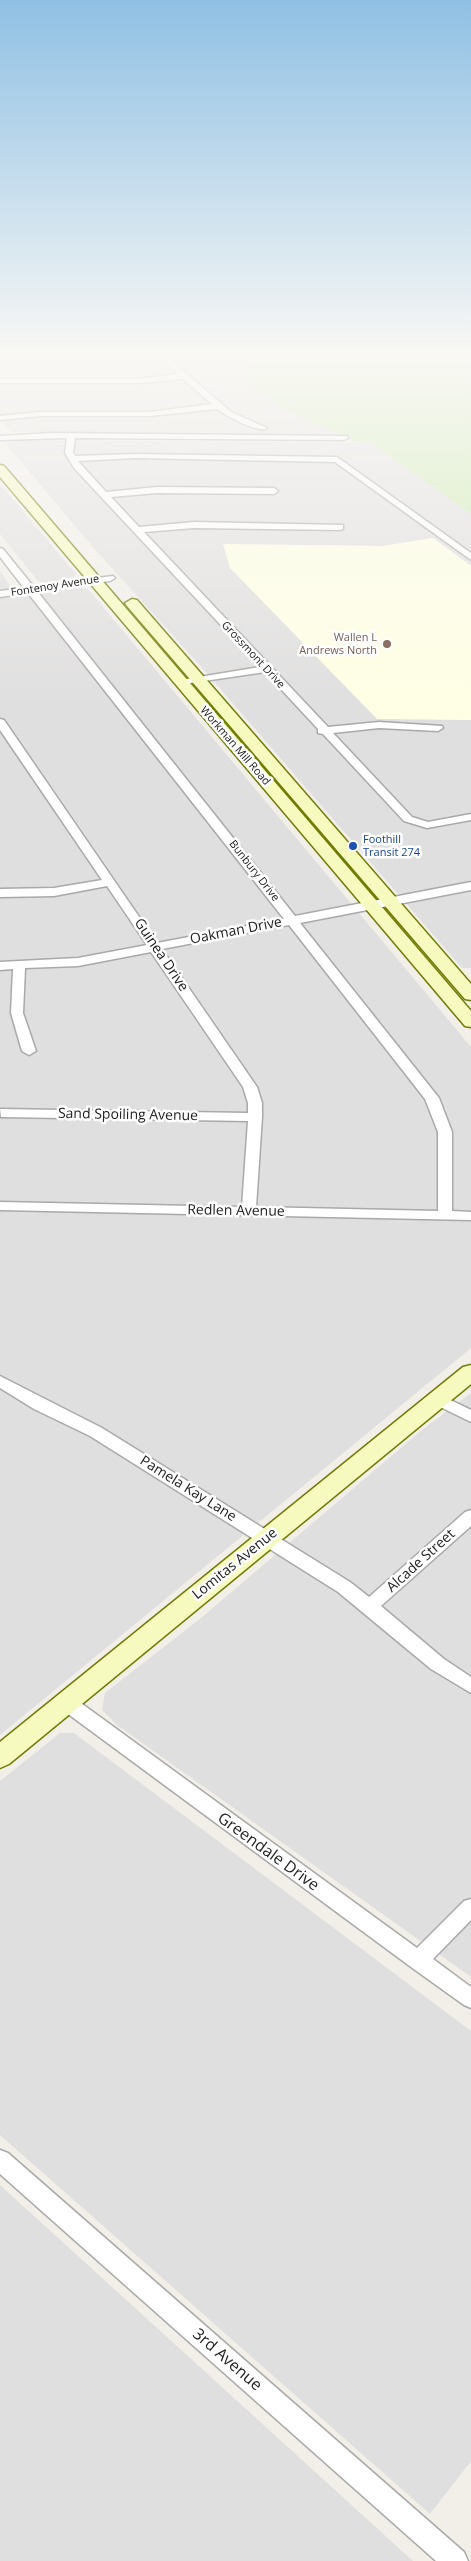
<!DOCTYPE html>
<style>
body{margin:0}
canvas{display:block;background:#f2efe9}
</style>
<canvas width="471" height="2561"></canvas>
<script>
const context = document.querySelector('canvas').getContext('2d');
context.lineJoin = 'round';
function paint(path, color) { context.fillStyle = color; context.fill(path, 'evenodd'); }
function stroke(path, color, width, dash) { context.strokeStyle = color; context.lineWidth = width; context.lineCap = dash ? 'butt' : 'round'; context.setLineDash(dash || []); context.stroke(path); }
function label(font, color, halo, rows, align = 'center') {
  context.font = font + ' "Open Sans",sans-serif'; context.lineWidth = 5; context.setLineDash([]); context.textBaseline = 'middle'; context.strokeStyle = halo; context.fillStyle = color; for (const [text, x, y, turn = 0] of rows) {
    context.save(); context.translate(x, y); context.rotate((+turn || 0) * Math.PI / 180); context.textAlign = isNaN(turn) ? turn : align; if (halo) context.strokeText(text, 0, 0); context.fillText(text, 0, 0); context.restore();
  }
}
const residential = new Path2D(`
 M0 351H239L251 385 341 435 11 432 0 420Z
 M85 440 371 443 471 514V566L433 538 383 546 223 544 439 720H471V968H462L204 670 91 545 6 444 11 441Z
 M0 484 76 574 74 577 43 583 38 581 0 534Z
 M0 571 18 597 77 587 88 589 471 1047V1348L0 1735Z
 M471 1393V1977L117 1725 102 1710 105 1693 201 1618 422 1430Z
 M60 1733H74L471 2031V2461L430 2514 0 2135V1781Z
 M0 2185 413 2561H0Z`);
const education = new Path2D(`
 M433 538 471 566V720L377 719 230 568 223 544 383 546Z`);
const grass = new Path2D(`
 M239 351H471V514L371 443 351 442V439L287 411 251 385Z`);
const street = new Path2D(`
 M152 351H160L231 412 267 428C259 434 225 415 217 409L150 416H40L0 420V416L40 412H150L212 404 183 379 139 383H0V379H139L178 374Z
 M51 433 347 436 348 438 344 440 75 438 73 453 75 456 135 454 337 457 471 553V560L335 462 135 458 78 461 106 492 157 487 274 488 278 491 274 494 157 493 111 497 139 527 194 522 343 525V529L340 530 194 528 144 532 328 727 379 722 442 726 443 728 438 731 379 728 333 733 412 817 428 822 471 814V820L427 828 404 821 323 734 318 733V729L265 672 177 685V681L181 680 260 667 74 468 65 453 67 438 0 440V436Z
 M0 548 3 549 33 586 113 576 115 578 110 581 37 591 295 916 471 882V890L300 923 439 1098 452 1132V1211L471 1212V1220L0 1210V1202L242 1207 248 1121 1 1117 0 1109 248 1113V1103L243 1087 151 952 78 966 25 968 23 1013 36 1051 29 1055 22 1051 11 1013 13 969 0 970V962L78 958 147 945 107 886 54 896 0 897V889L54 888 102 880 0 730V719L4 720 157 943 284 919 28 593 0 597V591L24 588 0 557ZM289 925 425 1099 438 1132V1211L256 1207 262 1117V1103L257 1087 162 949Z
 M0 1376 102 1428 350 1582 369 1597 465 1512 471 1510V1526L381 1606 444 1659 471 1677V1693L431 1669 338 1592 90 1436 34 1409 0 1388Z
 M438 1394 471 1410V1422L432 1403 430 1399 432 1395Z
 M67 1696 74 1698 417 1948 464 1901 471 1899V1920L433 1959 471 1987V2008L464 2005 411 1967 60 1708 58 1703 60 1698Z
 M0 2150 8 2153 464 2552 468 2561H436L0 2174Z`);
const secondary = new Path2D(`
 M0 465 4 466 471 1011V1027L465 1026 0 477Z
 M132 599 137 600 471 984V1000L465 999 127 606 125 603Z
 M471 1365V1384L9 1764 0 1768V1742L463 1367Z`);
const markers = [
 [387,644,5,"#8d6e63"],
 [353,846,5,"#1a4fb4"]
];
const farStreetnames = [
 ["Fontenoy Avenue",55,586,-9],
 ["Grossmont Drive",253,655,47],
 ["Workman Mill Road",235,746,49],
 ["Bunbury Drive",254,871,52]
];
const farEducationnames = [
 ["Wallen L",377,638],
 ["Andrews North",377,651]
];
const farTransitnames = [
 ["Foothill",363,840],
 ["Transit 274",363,853]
];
const streetNames = [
 ["Oakman Drive",236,931,-11],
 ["Guinea Drive",161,955,56],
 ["Sand Spoiling Avenue",128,1115,1],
 ["Redlen Avenue",236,1211,1],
 ["Pamela Kay Lane",188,1489,32],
 ["Alcade Street",421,1561,-42],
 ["Lomitas Avenue",235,1564,-39]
];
const nearStreetnames = [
 ["Greendale Drive",268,1852,36],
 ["3rd Avenue",227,2360,41]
];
paint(residential, '#e0dfdf');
paint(education, '#ffffe5');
paint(grass, '#cdebb0');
stroke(street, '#a9a9a9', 3);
stroke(secondary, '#707d05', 3);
paint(street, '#fff');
paint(secondary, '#f7fabf');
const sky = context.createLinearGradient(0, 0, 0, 709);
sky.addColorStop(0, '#8fc0e4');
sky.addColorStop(0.5, '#f9f8f5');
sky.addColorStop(1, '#f9f8f500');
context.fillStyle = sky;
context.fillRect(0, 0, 471, 709);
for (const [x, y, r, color] of markers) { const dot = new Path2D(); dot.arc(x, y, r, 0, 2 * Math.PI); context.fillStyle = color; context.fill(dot); stroke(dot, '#fff', 2); }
label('11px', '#222', '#fff', farStreetnames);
label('11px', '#785e54', '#fff', farEducationnames, 'right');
label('11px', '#164399', '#fff', farTransitnames, 'left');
label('14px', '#222', '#fff', streetNames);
label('16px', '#222', '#fff', nearStreetnames);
</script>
